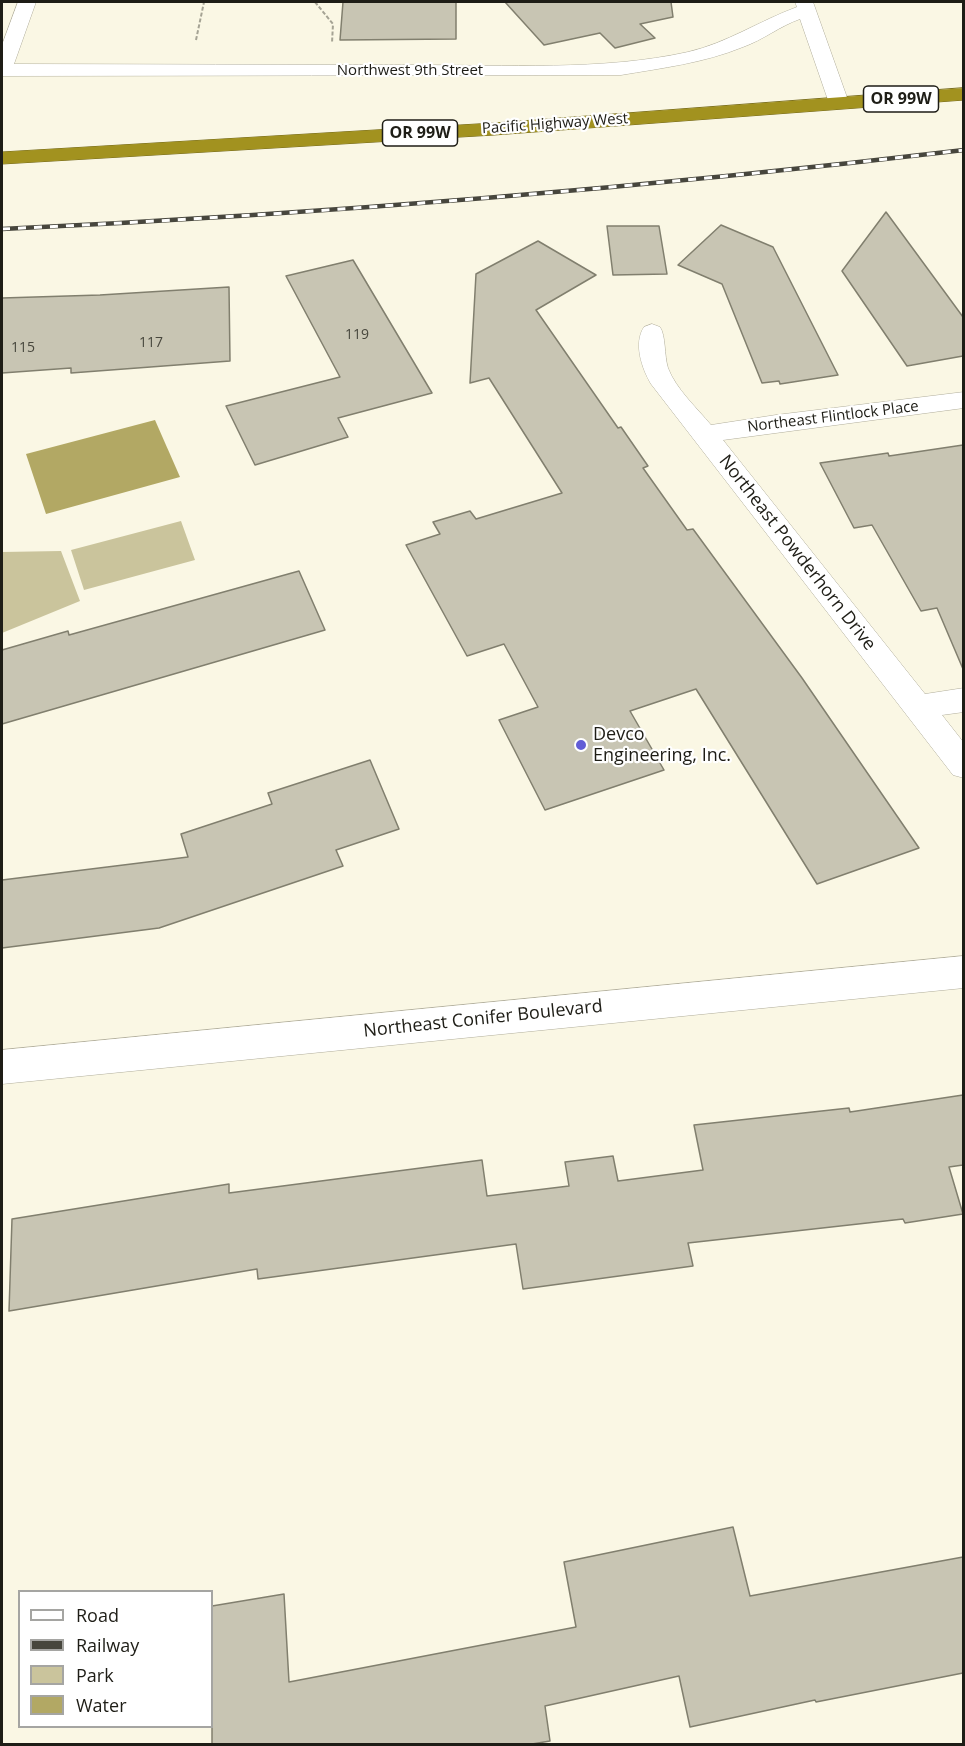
<!DOCTYPE html>
<style>
body{margin:0}
#map{position:relative;width:965px;height:1746px;overflow:hidden;background:#faf7e4;font-family:"Open Sans",sans-serif}
canvas{display:block}
.frame{position:absolute;inset:0;border:3px solid #1e1d16;pointer-events:none}
.legend{position:absolute;left:18px;top:1590px;width:195px;height:138px;box-sizing:border-box;background:#fff;border:2px solid #a5a5a2;margin:0;padding:8px 10px;list-style:none;font-size:18px;color:#1e1d16}
.legend li{display:flex;align-items:center;gap:12px;height:30px}
.legend b{width:30px;border:2px solid #a5a5a2}
</style>
<div id="map">
<canvas width="965" height="1746"></canvas>
<div class="frame"></div>
<ul class="legend">
<li><b style="height:8px;background:#fff"></b>Road</li>
<li><b style="height:8px;background:#47463d"></b>Railway</li>
<li><b style="height:16px;background:#cac49c"></b>Park</li>
<li><b style="height:16px;background:#b2a864"></b>Water</li>
</ul>
</div>
<script>
const context = document.querySelector('canvas').getContext('2d');
context.lineJoin = 'round';
function paint(path, color) { context.fillStyle = color; context.fill(path, 'evenodd'); }
function stroke(path, color, width, dash) { context.strokeStyle = color; context.lineWidth = width; context.lineCap = dash ? 'butt' : 'round'; context.setLineDash(dash || []); context.stroke(path); }
function label(font, color, halo, rows, align = 'center') {
  context.font = font + ' "Open Sans",sans-serif'; context.lineWidth = 4.5; context.setLineDash([]); context.textBaseline = 'middle'; context.strokeStyle = halo; context.fillStyle = color; for (const [text, x, y, turn = 0] of rows) {
    context.save(); context.translate(x, y); context.rotate((+turn || 0) * Math.PI / 180); context.textAlign = isNaN(turn) ? turn : align; if (halo) context.strokeText(text, 0, 0); context.fillText(text, 0, 0); context.restore();
  }
}
const green = new Path2D(`
 M181 521 195 560 84 590 71 550Z
 M61 551 80 601 2 633V552Z`);
const water = new Path2D(`
 M155 420 180 477 46 514 26 454Z`);
const building = new Path2D(`
 M343 2H456V39L340 40Z
 M505 2H671L673 17 640 24 655 38 615 48 600 33 544 45Z
 M886 212 963 317V356L907 366 842 271Z
 M721 225 773 247 838 375 780 384 779 381 762 383 722 284 678 265Z
 M607 226H659L667 274 613 275Z
 M538 241 596 275 536 310 618 428 621 427 648 466 643 468 687 530 693 529 802 678 919 848 817 884 696 689 630 711 664 770 545 810 499 720 538 707 504 644 467 656 406 545 440 534 433 522 470 511 476 519 562 493 489 378 470 383 476 274Z
 M353 260 432 393 338 418 348 437 255 465 226 406 340 377 286 276Z
 M229 287 230 361 71 373V368L2 373V298L100 295Z
 M963 445V669L937 608 921 611 872 525 854 528 820 463 888 453 889 456Z
 M299 571 325 630 2 724V650L68 631 69 635Z
 M370 760 399 829 336 850 343 866 159 928 2 948V880L188 857 181 834 272 804 268 793Z
 M963 1095V1165L949 1167 963 1214 905 1223 903 1219 688 1243 693 1266 523 1289 516 1244 258 1279 257 1269 9 1311 12 1219 229 1184V1193L482 1160 487 1196 569 1186 565 1162 613 1156 618 1181 703 1170 694 1125 849 1108 850 1112Z
 M733 1527 750 1596 963 1557V1673L816 1702 815 1700 690 1727 679 1676 545 1706 550 1741 532 1744H212V1606L284 1594 289 1682 576 1627 564 1562Z`);
const path = new Path2D(`
 M315 2 333 24 332 43
 M196 40 204 2`);
const minor = new Path2D(`
 M18 2H36L14 64C148 64 283 65 417 65 504 65 603 71 688 52 727 43 759 21 797 7L795 2H813L849 103 846 107H832L829 103 800 19C780 26 763 40 743 47 704 63 662 68 621 75L2 76V45Z
 M652 324 660 327C666 336 664 355 668 368 676 389 697 408 711 425L776 415 964 392V408L723 440 925 694 964 688V712L942 715 964 743V778L953 775 651 384C642 369 633 343 644 327Z
 M964 956V988L2 1084V1050Z`);
const highway = new Path2D(`
 M964 88V100L494 135 2 164V152L494 123Z`);
const rail = new Path2D(`
 M2 229C324 214 644 188 964 150`);
const markers = [
 [581,745,6,"#625dd6"]
];
const farNumbernames = [
 ["119",357,335],
 ["117",151,343],
 ["115",23,348]
];
const farStreetnames = [
 ["Northwest 9th Street",410,71],
 ["Pacific Highway West",555,124,-4],
 ["Northeast Flintlock Place",833,417,-7]
];
const shields = [
 [901,99,75],
 [420,133,75]
];
const shieldNames = [
 ["OR 99W",901,99],
 ["OR 99W",420,133]
];
const streetNames = [
 ["Northeast Powderhorn Drive",797,553,52],
 ["Northeast Conifer Boulevard",483,1019,-6]
];
const poiNames = [
 ["Devco",593,735],
 ["Engineering, Inc.",593,756]
];
paint(green, '#cac49c');
paint(water, '#b2a864');
paint(building, '#c8c5b3');
stroke(building, '#817f6e', 1.5);
stroke(minor, '#b0ad9b', 1);
stroke(highway, '#74691c', 1);
stroke(path, '#a5a394', 2, [4, 2]);
paint(minor, '#fff');
paint(highway, '#a2921f');
stroke(rail, '#47463d', 4.5);
stroke(rail, '#fff', 3, [8]);
for (const [x, y, r, color] of markers) { const dot = new Path2D(); dot.arc(x, y, r, 0, 2 * Math.PI); context.fillStyle = color; context.fill(dot); stroke(dot, '#fff', 2); }
label('14px', '#48473d', null, farNumbernames);
label('15px', '#1e1d16', '#fff', farStreetnames);
for (const [x, y, w] of shields) { const box = new Path2D(); box.roundRect(x - w / 2, y - 13, w, 26, 4.5); context.fillStyle = '#fff'; context.fill(box); stroke(box, '#1e1d16', 1.5); }
label('bold 16px', '#1e1d16', null, shieldNames);
label('18px', '#1e1d16', '#fff', streetNames);
label('18px', '#1e1d16', '#fff', poiNames, 'left');
</script>
